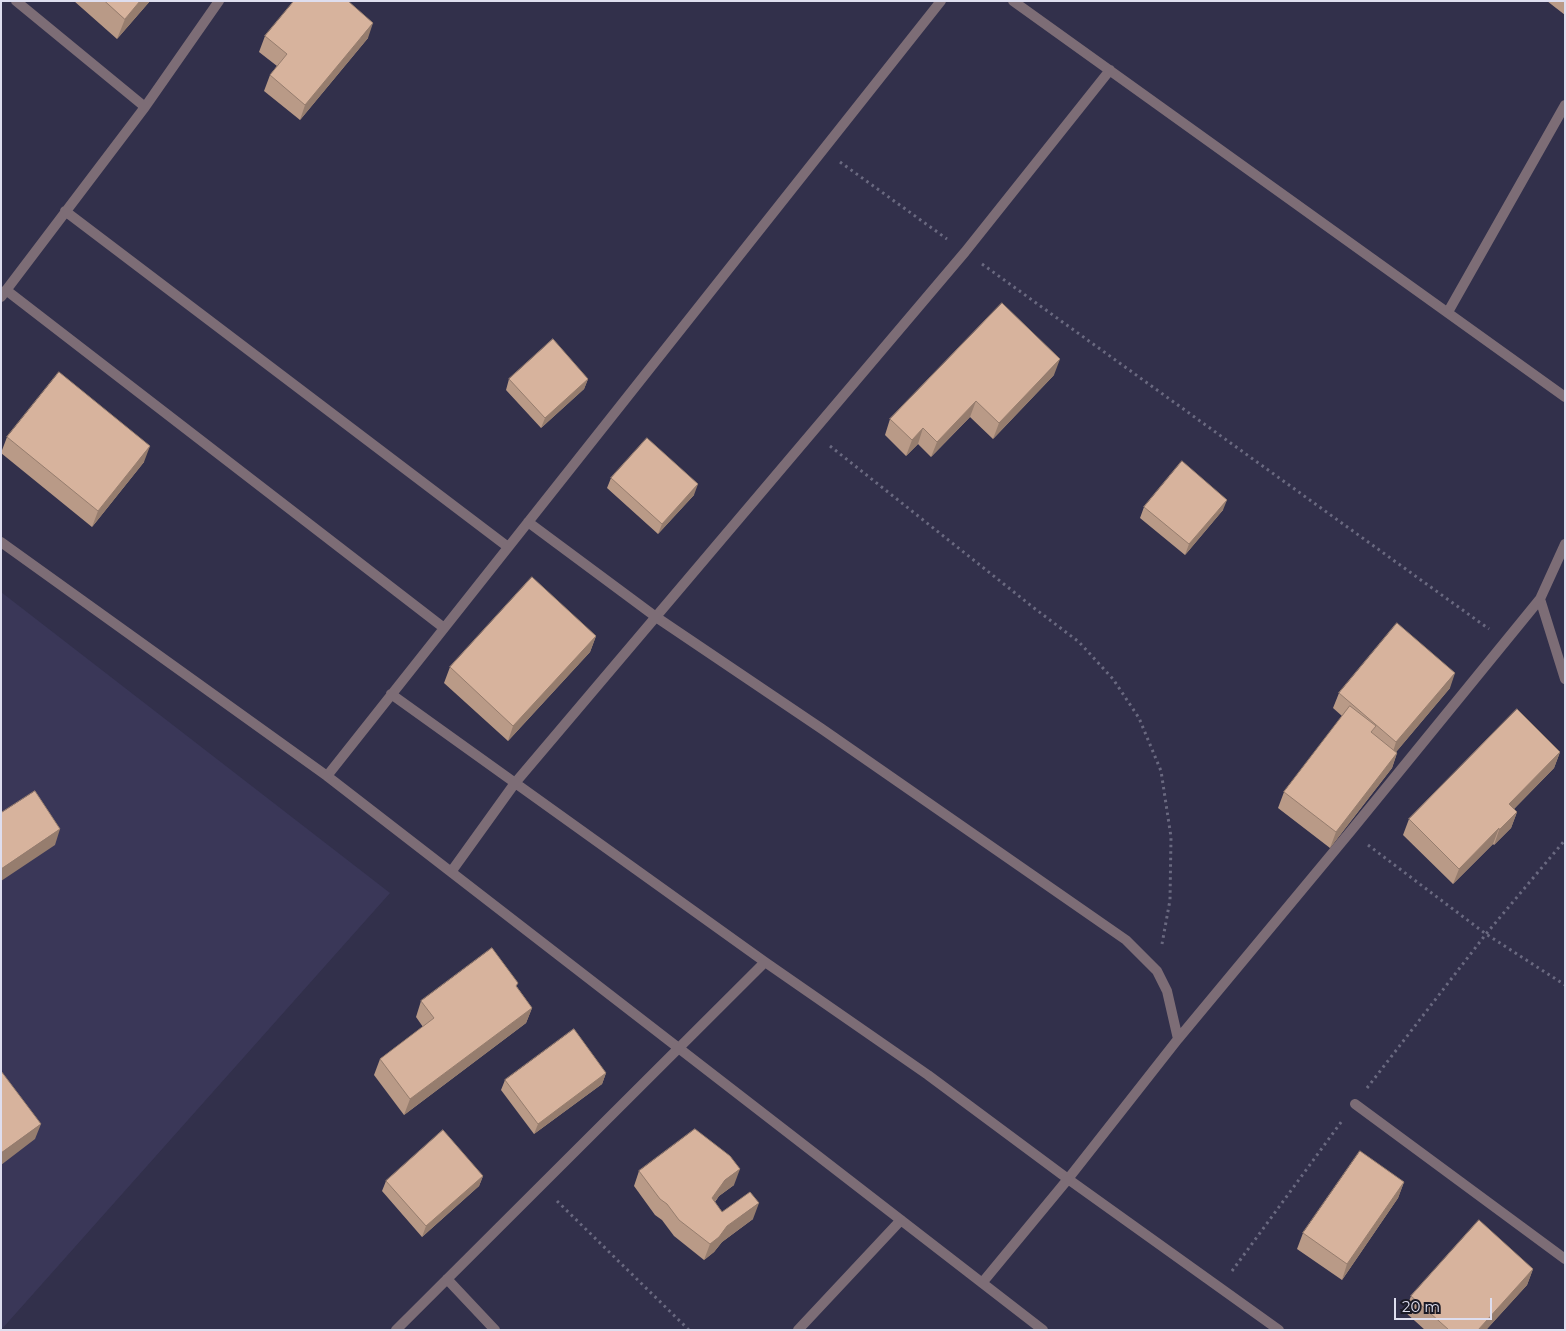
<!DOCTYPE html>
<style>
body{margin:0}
#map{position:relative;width:1566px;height:1331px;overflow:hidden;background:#32304b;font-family:Montserrat,sans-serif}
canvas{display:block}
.frame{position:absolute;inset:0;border:2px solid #dedeef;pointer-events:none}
.scale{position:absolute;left:1394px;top:1298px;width:98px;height:22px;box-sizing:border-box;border:2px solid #dedeef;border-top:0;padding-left:6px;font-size:15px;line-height:18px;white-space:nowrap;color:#dedeef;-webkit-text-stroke:4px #1b1a26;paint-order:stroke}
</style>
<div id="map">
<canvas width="1566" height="1331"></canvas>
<div class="frame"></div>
<div class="scale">20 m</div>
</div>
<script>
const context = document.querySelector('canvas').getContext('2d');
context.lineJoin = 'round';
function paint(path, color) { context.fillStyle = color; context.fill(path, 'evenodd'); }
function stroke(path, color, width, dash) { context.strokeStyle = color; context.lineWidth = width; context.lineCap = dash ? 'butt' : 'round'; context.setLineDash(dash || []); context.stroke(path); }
const built = new Path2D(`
 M1 592 390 893 1 1330Z`);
const path = new Path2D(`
 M840 162 947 239
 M982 264 1489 629
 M830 446 1034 608 1079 642 1113 679 1139 718 1161 771 1171 837 1170 900 1162 944
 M1368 845 1486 934 1565 985
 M1367 1088 1486 934 1565 840
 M557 1201 689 1330
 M1232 1271 1342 1121`);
const minor = new Path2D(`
 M1013 1 1565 397
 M145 107 219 1
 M65 211 508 547
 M6 290 444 628
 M1 297 145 107 16 1
 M1448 312 1565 105
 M528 522 656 617 822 729 1126 940 1157 971 1167 991 1178 1039
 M1 542 327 776 1043 1330
 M1540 599 1565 679
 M391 694 765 962 928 1075 1068 1179 1279 1330
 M327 776 941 1
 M451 872 515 783 965 252 1110 70
 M1355 1104 1565 1259
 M447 1279 495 1330
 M982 1283 1068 1179 1178 1039 1350 832 1540 599 1565 544
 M396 1330 765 962
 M798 1330 901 1220`);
const wall = new Path2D(`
 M74 1H150L117 39Z
 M1547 1H1565V15Z
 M265 36 368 38 300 120 264 91 270 75 277 66 259 52Z
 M1054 375 993 439 970 417 931 457 918 444 906 456 885 435 890 419Z
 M509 379H588L584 389 541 428 506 390Z
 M7 437 144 462 92 527 1 453Z
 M611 478 694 495 658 534 607 488Z
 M1144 507 1223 510 1185 555 1140 518Z
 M596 636 590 652 508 741 444 683 450 667Z
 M1450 688 1396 752 1397 753 1392 768 1330 848 1278 808 1284 792 1342 716 1333 708 1339 693Z
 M1560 752 1554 768 1514 809 1517 812 1511 828 1494 845 1493 844 1453 884 1403 835 1409 819Z
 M517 987 532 1008 526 1023 404 1115 374 1075 380 1059 423 1027 416 1017 421 1001Z
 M606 1073 602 1084 534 1134 501 1090 505 1080Z
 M639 1171 734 1185 719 1196 715 1202 722 1212 753 1219 722 1242 714 1252 704 1260 674 1236 662 1220 655 1215 634 1186Z
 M483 1176 479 1186 422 1237 382 1191 386 1181Z
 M1404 1182 1398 1198 1342 1280 1297 1249 1303 1233Z
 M1533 1269 1527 1285 1486 1330H1425L1405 1312 1411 1296Z`);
const shadedWall = new Path2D(`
 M140 1H150L117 39 125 19Z
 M373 23 368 38 300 120 305 105Z
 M1060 359 1054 375 993 439 999 423Z
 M588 379 584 389 541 428 545 418Z
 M976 401 970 417 931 457 937 442Z
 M923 428 918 444 906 456 912 440Z
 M150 446 144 462 92 527 98 511Z
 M698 484 694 495 658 534 662 524Z
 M1227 500 1223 510 1185 555 1189 544Z
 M596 636 590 652 508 741 513 726Z
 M1455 673 1450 688 1391 758 1396 742Z
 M1560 752 1554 768 1503 820 1509 804Z
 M1397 753 1392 768 1330 848 1336 832Z
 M1517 812 1511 828 1494 845 1499 830Z
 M1499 828 1493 844 1453 884 1459 869Z
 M60 829 55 845 1 881V869Z
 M532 1008 526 1023 404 1115 410 1099Z
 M606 1073 602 1084 534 1134 538 1124Z
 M41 1124 35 1139 1 1165V1153Z
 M740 1169 734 1185 719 1196 706 1213 712 1198 725 1180Z
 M483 1176 479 1186 422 1237 426 1226Z
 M1404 1182 1398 1198 1342 1280 1347 1264Z
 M759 1203 753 1219 722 1242 714 1252 704 1260 710 1244 727 1226Z
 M1533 1269 1527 1285 1486 1330H1478Z`);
const building = new Path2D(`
 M105 1H140L125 19Z
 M294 1H348L373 23 305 105 270 75 287 54 265 36Z
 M1002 303 1060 359 999 423 976 401 937 442 923 428 912 440 890 419Z
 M553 339 588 379 545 418 509 379Z
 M59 372 150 446 98 511 7 437Z
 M647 438 698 484 662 524 611 478Z
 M1182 461 1227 500 1189 544 1144 507Z
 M532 577 596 636 513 726 450 667Z
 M1397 623 1455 673 1396 742 1339 693Z
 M1350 706 1376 726 1371 732 1397 753 1336 832 1284 792Z
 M1517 709 1560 752 1509 804 1517 812 1499 830V828L1459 869 1409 819Z
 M35 791 60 829 1 869V813Z
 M492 948 518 983 516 986 532 1008 410 1099 380 1059 434 1018 421 1001Z
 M574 1029 606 1073 538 1124 505 1080Z
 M1 1071 41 1124 1 1153Z
 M695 1129 730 1156 740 1169 725 1180 712 1198 722 1212 750 1192 759 1203 727 1226 719 1237 710 1244 679 1220 667 1204 660 1199 639 1171Z
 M443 1130 483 1176 426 1226 386 1181Z
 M1360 1151 1404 1182 1347 1264 1303 1233Z
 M1479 1220 1533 1269 1478 1330H1449L1411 1296Z`);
paint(built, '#3a3758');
stroke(path, '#6a6980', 3, [2.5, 4]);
stroke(minor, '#7d6d76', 10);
paint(wall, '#b99a87');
paint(shadedWall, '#967d6e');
paint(building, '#d7b39d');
stroke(building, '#967d6e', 1);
</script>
